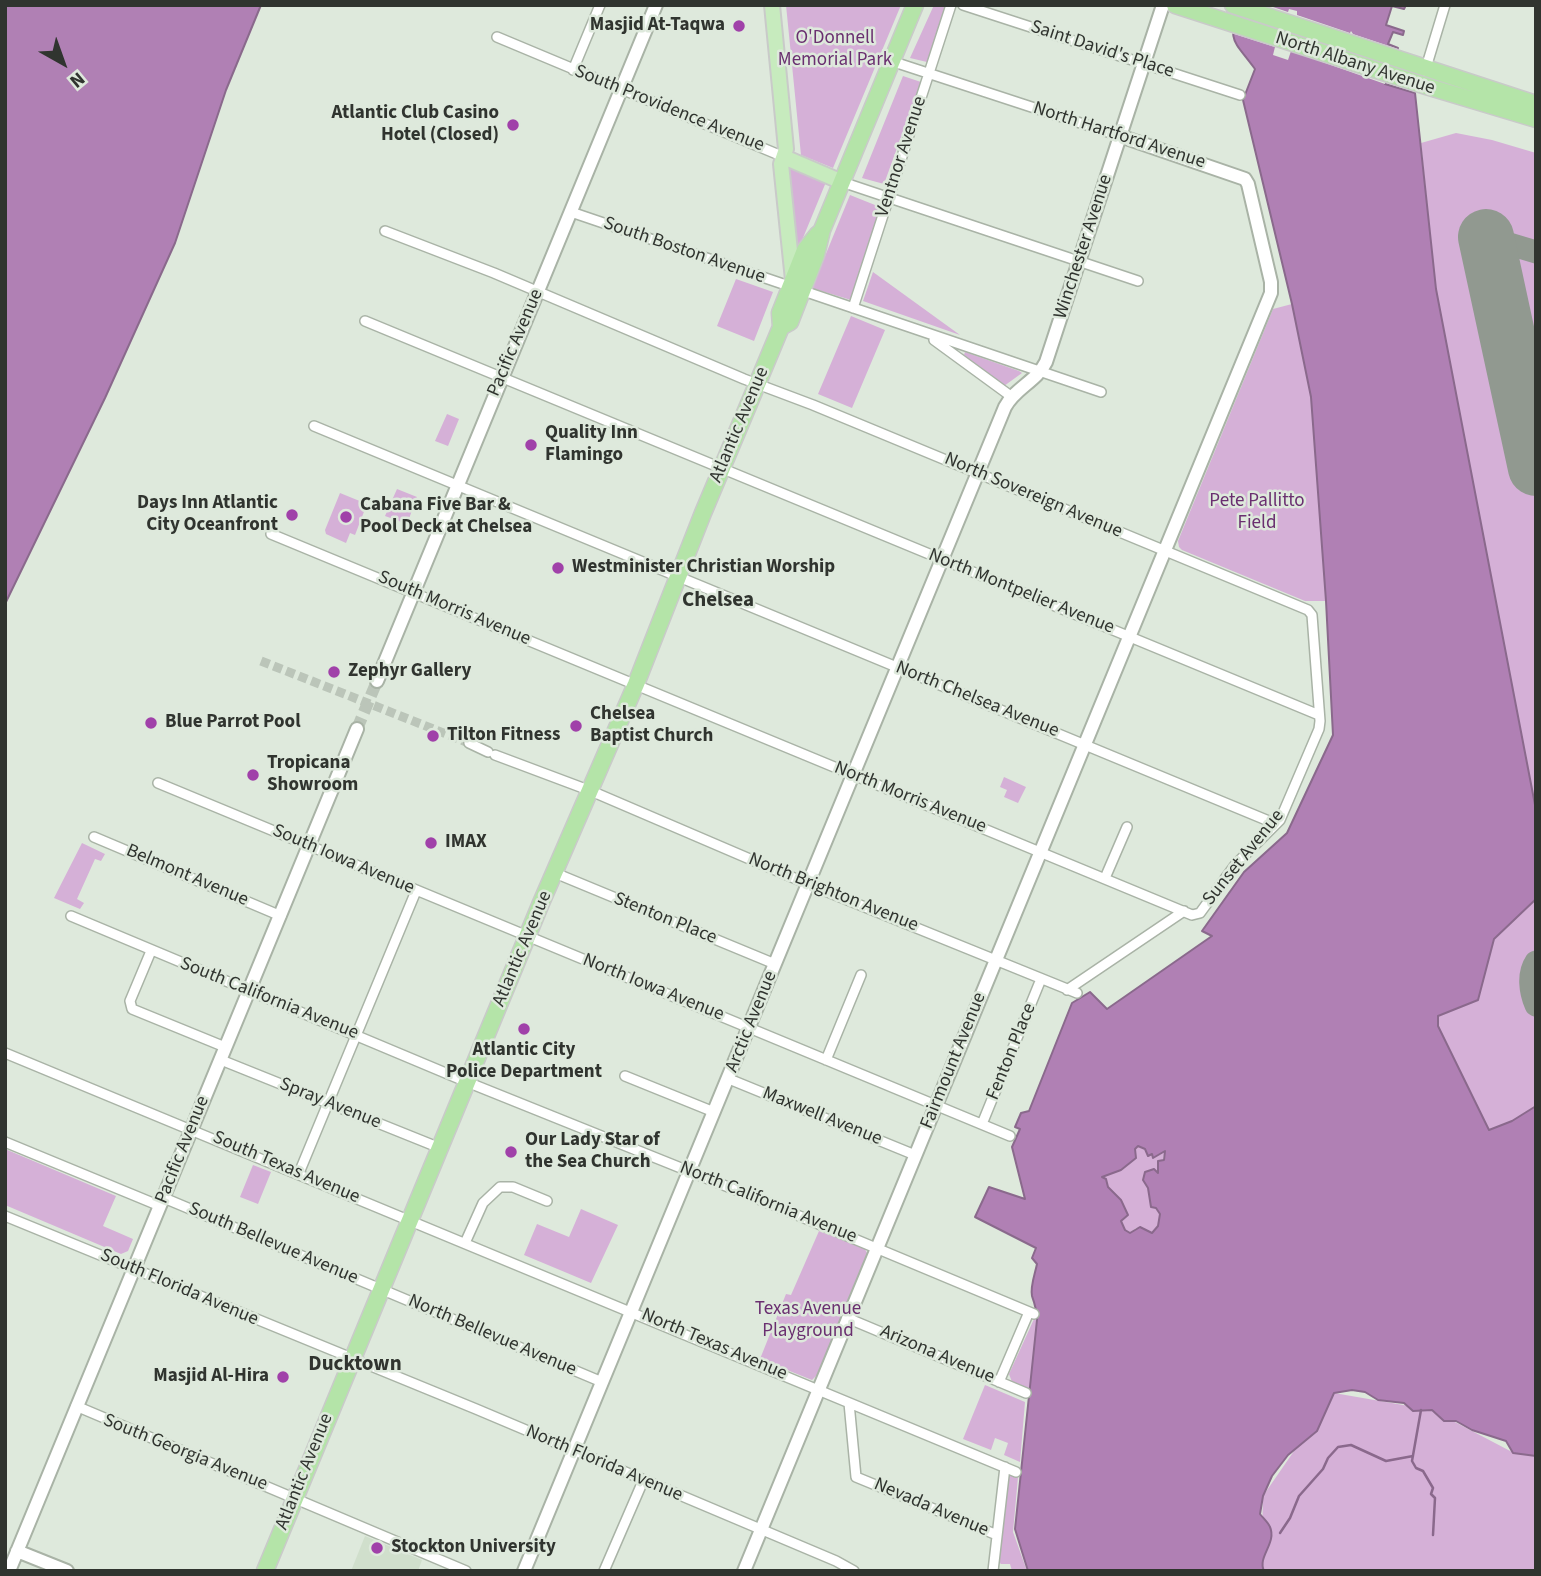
<!DOCTYPE html>
<style>
body{margin:0}
#map{position:relative;width:1541px;height:1576px;overflow:hidden;background:#dee9dc;font-family:"Source Sans 3",sans-serif}
canvas{display:block}
.frame{position:absolute;inset:0;border:7px solid #30342f;pointer-events:none}
.north{position:absolute;left:28px;top:28px;width:70px;height:70px;-webkit-text-stroke:5px #dee9dc;paint-order:stroke;rotate:140deg;font-size:19px;font-weight:700;line-height:28px;text-align:center;color:#30342f}
.north::after{content:'';display:block;margin:auto;width:24px;height:32px;background:#30342f;clip-path:polygon(50% 0,100% 100%,50% 72%,0 100%)}
</style>
<div id="map">
<canvas width="1541" height="1576"></canvas>
<div class="frame"></div>
<div class="north">N</div>
</div>
<script>
const context = document.querySelector('canvas').getContext('2d');
context.lineJoin = 'round';
function paint(path, color) { context.fillStyle = color; context.fill(path, 'evenodd'); }
function stroke(path, color, width, dash) { context.strokeStyle = color; context.lineWidth = width; context.lineCap = dash ? 'butt' : 'round'; context.setLineDash(dash || []); context.stroke(path); }
function label(font, color, halo, rows, align = 'center') {
  context.font = font + ' "Source Sans 3",sans-serif'; context.lineWidth = 5; context.setLineDash([]); context.textBaseline = 'middle'; context.strokeStyle = halo; context.fillStyle = color; for (const [text, x, y, turn = 0] of rows) {
    context.save(); context.translate(x, y); context.rotate((+turn || 0) * Math.PI / 180); context.textAlign = isNaN(turn) ? turn : align; if (halo) context.strokeText(text, 0, 0); context.fillText(text, 0, 0); context.restore();
  }
}
const built = new Path2D(`
 M365 1536 422 1560 418 1571H351Z`);
const green = new Path2D(`
 M786 5H901L833 168 801 155Z
 M934 5 945 6 927 62 910 58Z
 M903 76 921 82 884 184 862 178Z
 M1456 133 1492 140 1536 153V810L1436 289 1421 143Z
 M788 166 826 182 798 250 796 249Z
 M850 195 880 207 851 300 812 288Z
 M873 272 960 335 863 301Z
 M736 279 773 292 754 341 717 326Z
 M1292 304 1311 397 1326 601H1305L1182 550 1179 547 1178 541 1273 309Z
 M851 316 885 330 852 408 818 394Z
 M965 352 1019 371 1022 373 1004 386 964 355Z
 M447 414 459 419 448 446 435 441Z
 M397 489 417 497 407 524 385 516Z
 M340 493 367 504 355 535 350 533 346 543 326 534 325 530Z
 M1004 777 1026 787 1018 803 1004 797 1007 790 1000 787Z
 M82 843 105 854 101 861 95 859 77 899 84 903 80 909 54 898Z
 M1536 899V1106L1512 1121 1489 1130 1438 1026V1016L1478 1000 1494 939Z
 M1138 1146 1159 1155 1165 1151 1159 1175 1145 1184 1148 1188 1151 1207 1156 1208 1160 1214 1158 1226 1152 1233 1136 1228 1130 1233 1124 1229 1121 1221 1128 1214 1121 1200 1108 1187 1106 1179 1102 1176 1121 1170 1136 1158 1134 1149Z
 M5 1149 116 1196 103 1226 133 1239 128 1251 121 1254 5 1205Z
 M253 1165 271 1172 258 1204 240 1197Z
 M581 1209 618 1225 591 1283 524 1255 537 1224 569 1237Z
 M819 1231 865 1249 868 1255 818 1374 812 1380 760 1359 786 1294 791 1295Z
 M1034 1319 1037 1320 1030 1389 1012 1382 1009 1374Z
 M985 1385 1025 1402 1020 1462 1004 1455 1008 1443 995 1438 991 1450 963 1439Z
 M1334 1393 1432 1410 1514 1453 1536 1452V1571H1266L1261 1567 1263 1496Z
 M1008 1473 1018 1477 1013 1532 1027 1571H1012L1010 1564H1001L998 1561Z`);
const water = new Path2D(`
 M5 5H261L226 90 175 243 105 398 5 604Z
 M1239 5H1406L1404 9 1392 6 1386 25 1404 31 1403 35 1393 32 1388 44 1398 48 1385 84 1415 93 1436 289 1536 810V899L1494 939 1478 1000 1438 1016V1026L1489 1130 1512 1121 1536 1106V1456L1513 1453 1506 1441 1472 1430 1456 1421H1444L1432 1410 1413 1411 1404 1403 1378 1400 1365 1392 1352 1390 1334 1393 1317 1431 1288 1455 1272 1476 1263 1496 1260 1514C1263 1518 1268 1522 1270 1527 1277 1543 1257 1557 1264 1571H1028L1015 1529 1037 1320C1037 1308 1035 1306 1032 1296 1030 1286 1035 1274 1037 1264L1032 1258 1036 1248 975 1217 989 1187 1025 1199 1012 1147 1020 1129 1015 1127 1021 1113 1029 1111 1072 1003 1090 992 1107 1009 1212 936 1202 931 1244 872 1287 833 1333 735 1326 601 1311 397 1292 304 1243 100 1255 69C1232 38 1228 43 1239 5ZM1138 1146 1145 1149 1148 1156 1152 1154 1153 1158 1165 1151 1164 1160 1158 1161V1173L1154 1169 1145 1172 1143 1180 1148 1188 1151 1207 1156 1208 1160 1214 1158 1226 1152 1233 1140 1227 1130 1233 1125 1230 1121 1221 1128 1215 1121 1200 1108 1187 1106 1179 1102 1177 1121 1170 1136 1158 1135 1149Z`);
const pier = new Path2D(`
 M1239 5H1267L1288 12 1289 9 1297 11V15L1350 33 1351 31 1353 34 1398 49 1385 84 1291 51 1288 60 1273 55 1275 47 1231 33Z`);
const stream = new Path2D(`
 M1421 1410 1412 1461 1416 1468 1423 1471 1433 1488 1431 1494 1435 1498 1433 1535
 M1280 1533 1290 1518 1299 1496 1323 1469 1328 1458 1338 1447 1351 1445 1386 1461 1413 1456
 M1524 1571H1536`);
const taxiway = new Path2D(`
 M1486 237 1536 252
 M1536 962C1528 974 1530 991 1536 1005`);
const runway = new Path2D(`
 M1486 237 1536 468`);
const minorTunnel = new Path2D(`
 M261 661 469 743`);
const tertiaryTunnel = new Path2D(`
 M357 729 377 681`);
const minor = new Path2D(`
 M963 5 1240 95
 M497 37 784 157
 M891 61 1120 136
 M573 70 600 5
 M1425 71 1445 5
 M842 182 1138 281
 M571 212 1101 392
 M853 308 951 5
 M365 321 1319 715
 M934 340 1012 397
 M314 426 1276 824
 M271 534 1192 915 1200 913 1235 865 1280 820 1319 729 1320 721 1312 615 1308 610 813 405 744 379 494 273 385 231
 M469 743 488 752
 M495 755 591 791 808 884 1077 993
 M158 783 1010 1136
 M94 837 281 916
 M555 873 775 964
 M1105 878 1127 827
 M71 916 467 1082 773 1205 1034 1314
 M151 951 130 1001 132 1009 225 1047
 M1067 990 1184 911
 M5 1053 1016 1472
 M221 1060 440 1148
 M826 1060 861 975
 M625 1076 714 1112
 M729 1079 915 1155
 M982 1124 1041 979
 M5 1142 160 1206
 M299 1173 416 891
 M164 1198 602 1382
 M5 1216 476 1409 836 1561 854 1571
 M465 1243 483 1203 500 1187H513L547 1201
 M847 1318 1026 1393
 M999 1382 1029 1312
 M849 1403 856 1477 997 1535
 M76 1406 466 1571
 M604 1571 643 1481
 M993 1571 1005 1467`);
const tertiary = new Path2D(`
 M377 681 656 5
 M17 1551 67 1571
 M9 1571 357 729
 M524 1571 1005 407C1015 388 1037 381 1046 362L1163 5
 M744 1571 1271 293V282L1248 184 1245 179 1120 136`);
const primary = new Path2D(`
 M772 5 786 149 781 164 793 280
 M784 157 842 182`);
const trunk = new Path2D(`
 M1175 5 1426 86 1536 119
 M1233 5 1536 104
 M781 327 780 313 805 250 818 234
 M265 1571 541 903 636 684 703 513 761 375 781 327 790 322 816 255 822 230 915 5`);
const markers = [
 [739,26,7,"#a041a9"],
 [513,125,7,"#a041a9"],
 [531,445,7,"#a041a9"],
 [292,515,7,"#a041a9"],
 [346,517,7,"#a041a9"],
 [558,568,7,"#a041a9"],
 [334,672,7,"#a041a9"],
 [151,723,7,"#a041a9"],
 [576,726,7,"#a041a9"],
 [433,736,7,"#a041a9"],
 [253,775,7,"#a041a9"],
 [431,843,7,"#a041a9"],
 [524,1029,7,"#a041a9"],
 [511,1152,7,"#a041a9"],
 [283,1377,7,"#a041a9"],
 [377,1548,7,"#a041a9"]
];
const poiNames = [
 ["Masjid At-Taqwa",725,26,"right"],
 ["Atlantic Club Casino",499,114,"right"],
 ["Hotel (Closed)",499,136,"right"],
 ["Quality Inn",545,434],
 ["Flamingo",545,456],
 ["Days Inn Atlantic",278,504,"right"],
 ["City Oceanfront",278,526,"right"],
 ["Cabana Five Bar &",360,506],
 ["Pool Deck at Chelsea",360,528],
 ["Westminister Christian Worship",572,568],
 ["Zephyr Gallery",348,672],
 ["Chelsea",590,715],
 ["Baptist Church",590,737],
 ["Blue Parrot Pool",165,723],
 ["Tilton Fitness",447,736],
 ["Tropicana",267,764],
 ["Showroom",267,786],
 ["IMAX",445,843],
 ["Atlantic City",524,1051,"center"],
 ["Police Department",524,1073,"center"],
 ["Our Lady Star of",525,1141],
 ["the Sea Church",525,1163],
 ["Masjid Al-Hira",269,1377,"right"],
 ["Stockton University",391,1548]
];
const parkNames = [
 ["O'Donnell",835,39],
 ["Memorial Park",835,61],
 ["Pete Pallitto",1257,502],
 ["Field",1257,524],
 ["Texas Avenue",808,1310],
 ["Playground",808,1332]
];
const streetNames = [
 ["Saint David's Place",1102,50,18],
 ["North Albany Avenue",1355,64,18],
 ["South Providence Avenue",669,109,22],
 ["North Hartford Avenue",1119,136,18],
 ["Ventnor Avenue",902,157,-72],
 ["Winchester Avenue",1084,247,-72],
 ["South Boston Avenue",684,251,19],
 ["Pacific Avenue",516,343,-67],
 ["Atlantic Avenue",740,425,-67],
 ["North Sovereign Avenue",1033,496,23],
 ["North Montpelier Avenue",1021,592,22],
 ["South Morris Avenue",454,609,23],
 ["North Chelsea Avenue",977,700,22],
 ["North Morris Avenue",910,798,22],
 ["Sunset Avenue",1244,858,-51],
 ["South Iowa Avenue",343,860,23],
 ["Belmont Avenue",187,876,23],
 ["North Brighton Avenue",833,893,22],
 ["Stenton Place",665,919,22],
 ["Atlantic Avenue",523,949,-67],
 ["North Iowa Avenue",653,988,22],
 ["South California Avenue",269,999,22],
 ["Arctic Avenue",752,1022,-68],
 ["Fenton Place",1012,1052,-68],
 ["Fairmount Avenue",954,1061,-68],
 ["Spray Avenue",330,1104,22],
 ["Maxwell Avenue",822,1117,22],
 ["Pacific Avenue",183,1150,-68],
 ["South Texas Avenue",286,1168,23],
 ["North California Avenue",768,1203,22],
 ["South Bellevue Avenue",273,1244,23],
 ["South Florida Avenue",179,1288,23],
 ["North Bellevue Avenue",492,1336,23],
 ["North Texas Avenue",714,1345,23],
 ["Arizona Avenue",937,1355,23],
 ["South Georgia Avenue",185,1453,22],
 ["North Florida Avenue",604,1464,23],
 ["Atlantic Avenue",305,1472,-68],
 ["Nevada Avenue",931,1508,23]
];
const neighbourhoodNames = [
 ["Chelsea",718,601],
 ["Ducktown",355,1365]
];
paint(built, '#d0dfcc');
paint(green, '#d5b0d7');
paint(water, '#b080b4');
stroke(water, '#8a698c', 2);
paint(pier, '#dee9dc');
stroke(stream, '#8a698c', 2.5);
stroke(taxiway, '#919990', 23);
stroke(runway, '#919990', 56);
stroke(minorTunnel, '#bbc5b9', 9, [9, 4.5]);
stroke(tertiaryTunnel, '#bbc5b9', 12, [12, 6]);
stroke(minor, '#a9b3a6', 12);
stroke(tertiary, '#a9b3a6', 16);
stroke(primary, '#c9cac9', 18);
stroke(trunk, '#c9cac9', 19);
stroke(minor, '#fff', 9);
stroke(tertiary, '#fff', 12);
stroke(primary, '#c7ebbe', 14);
stroke(trunk, '#b4e4a8', 16);
for (const [x, y, r, color] of markers) { const dot = new Path2D(); dot.arc(x, y, r, 0, 2 * Math.PI); context.fillStyle = color; context.fill(dot); stroke(dot, '#dee9dc', 2.5); }
label('bold 19px', '#30342f', '#dee9dc', poiNames, 'left');
label('19px', '#6a2f70', '#dee9dc', parkNames);
label('19px', '#30342f', '#dee9dc', streetNames);
label('bold 21px', '#30342f', '#dee9dc', neighbourhoodNames);
</script>
